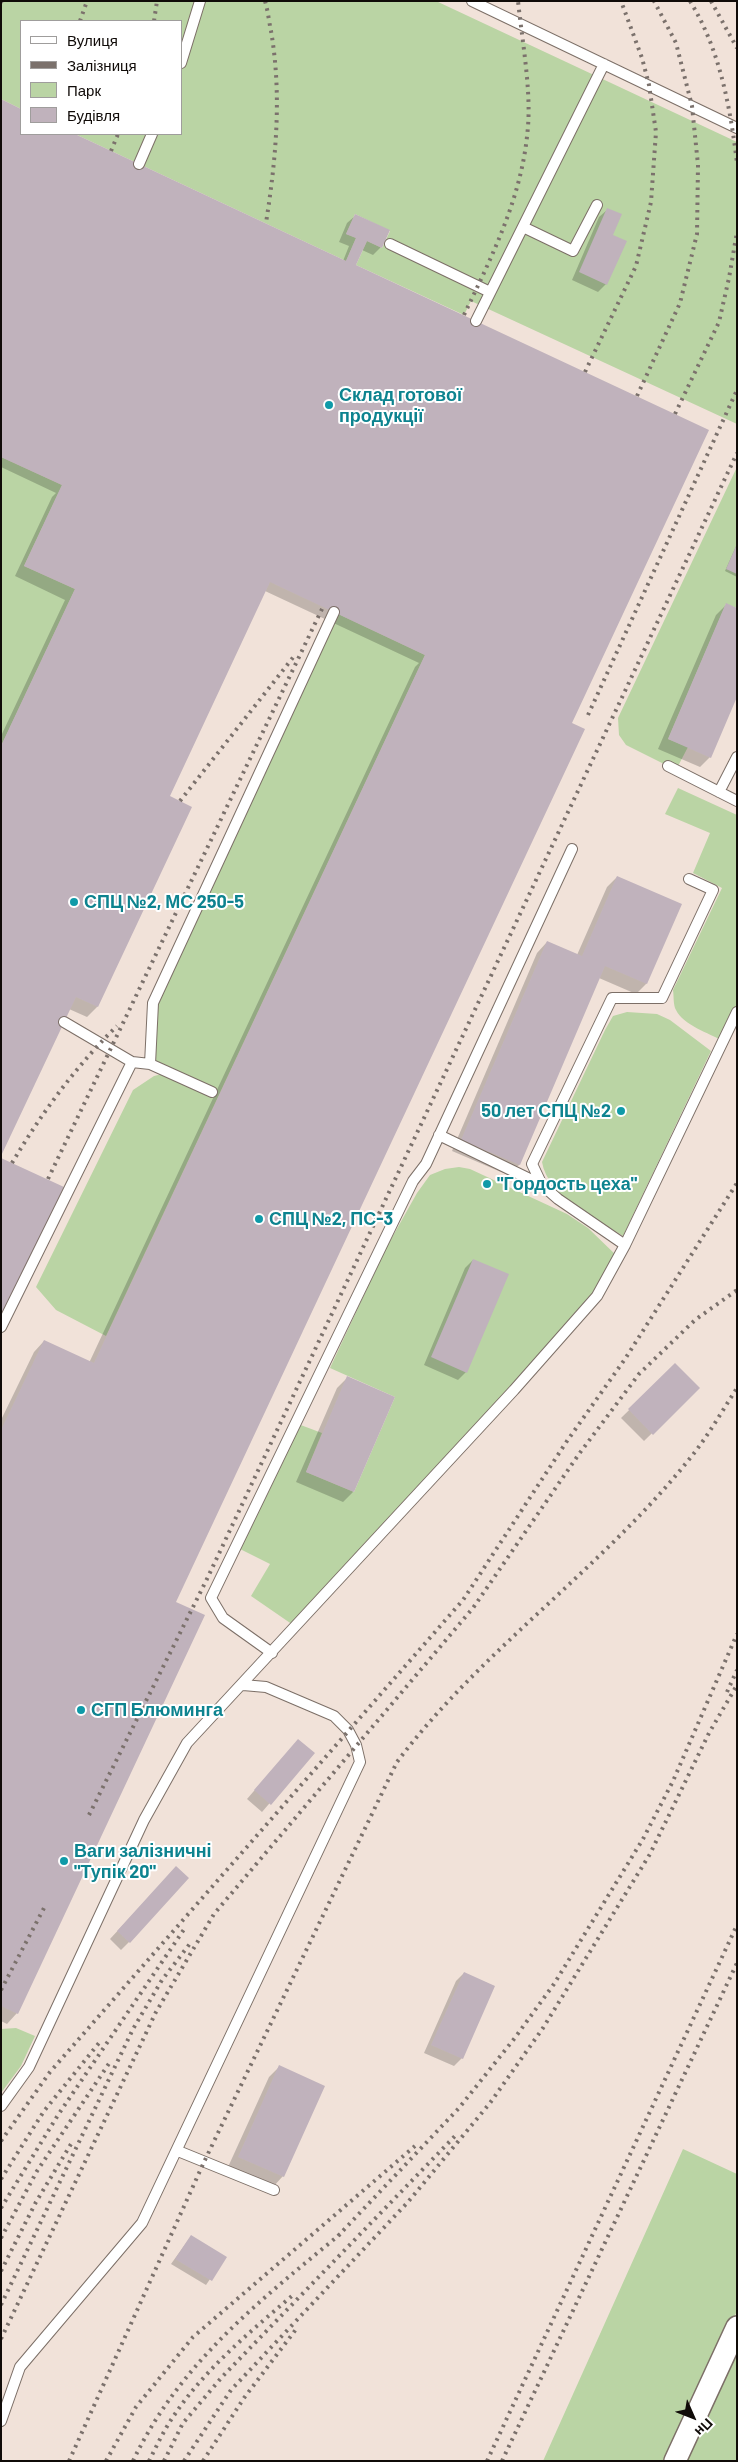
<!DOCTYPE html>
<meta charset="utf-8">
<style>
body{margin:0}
#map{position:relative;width:738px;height:2462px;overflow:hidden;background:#f1e2d9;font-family:Barlow,sans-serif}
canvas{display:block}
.frame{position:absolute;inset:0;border:2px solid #100b08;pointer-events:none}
.legend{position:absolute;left:20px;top:20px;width:162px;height:115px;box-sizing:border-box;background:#fff;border:1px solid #9f9d9c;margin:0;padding:6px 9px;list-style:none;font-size:15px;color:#100b08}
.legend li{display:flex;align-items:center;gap:10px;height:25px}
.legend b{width:25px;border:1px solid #9f9d9c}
.north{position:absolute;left:668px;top:2392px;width:50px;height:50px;-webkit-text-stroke:4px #fff;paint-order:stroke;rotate:134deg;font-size:14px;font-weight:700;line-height:20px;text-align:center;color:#100b08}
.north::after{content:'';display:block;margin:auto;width:18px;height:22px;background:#100b08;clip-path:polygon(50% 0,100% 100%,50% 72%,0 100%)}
</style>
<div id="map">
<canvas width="738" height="2462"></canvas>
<div class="frame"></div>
<ul class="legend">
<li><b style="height:6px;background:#fff"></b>Вулиця</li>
<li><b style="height:6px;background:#7b716c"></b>Залізниця</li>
<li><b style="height:14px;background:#bad4a4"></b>Парк</li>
<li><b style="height:14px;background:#c0b2bc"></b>Будівля</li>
</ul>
<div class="north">Пн</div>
</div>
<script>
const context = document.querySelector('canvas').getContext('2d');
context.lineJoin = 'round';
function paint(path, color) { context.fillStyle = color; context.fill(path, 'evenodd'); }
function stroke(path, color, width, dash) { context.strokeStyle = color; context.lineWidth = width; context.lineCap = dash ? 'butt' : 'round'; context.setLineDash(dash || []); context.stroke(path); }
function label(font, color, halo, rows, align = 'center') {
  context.font = font + ' Barlow,sans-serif'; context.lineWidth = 4; context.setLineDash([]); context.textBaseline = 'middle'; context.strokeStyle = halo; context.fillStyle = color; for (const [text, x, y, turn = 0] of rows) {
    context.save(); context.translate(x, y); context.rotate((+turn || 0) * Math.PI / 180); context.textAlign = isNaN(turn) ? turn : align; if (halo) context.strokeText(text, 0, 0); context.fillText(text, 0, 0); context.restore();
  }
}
const green = new Path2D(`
 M1 1H436L737 142V424L471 301 464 315 356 265 367 241 382 248 390 231 355 214 346 234 356 238 346 261 75 134H181V21H21V109L1 99Z
 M1 457 62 485 24 566 75 589 1 746Z
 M737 467V608L726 604 668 739 688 747 676 770 626 745 619 735 618 718Z
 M334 612 425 655 106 1336 56 1310 36 1287 133 1090 154 1076 166 1073 150 1064 153 1003Z
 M678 788 737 815V1012L723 1041C709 1033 683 1025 676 1010 673 1005 674 996 673 990L722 888 693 873 710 833 665 814Z
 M627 1012 657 1014 670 1020 711 1051 623 1236C595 1218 548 1197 542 1162L605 1030 613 1016Z
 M459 1167 470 1169 567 1214 588 1228 618 1257 597 1296 296 1627 251 1596 270 1564 238 1548 298 1424 322 1433 306 1472 354 1492 395 1397 330 1368 385 1250 417 1193 430 1175 445 1169Z
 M16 2028 35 2036 21 2066 1 2093V2029Z
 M683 2149 737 2174V2311L668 2461H543Z
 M731 2356 737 2359V2461H683Z`);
const shadow = new Path2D(`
 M1 101 21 110V134H71L343 261 349 246 339 242 347 223 355 216 381 247 373 255 362 250 354 266 571 722 175 1602 17 2013 7 2024 1 2021V1420L34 1352 44 1341 89 1363 415 667 419 663 265 591 168 797 190 807 97 1007 87 1017 69 1009 1 1153V736L65 600 15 576 52 497 56 493 1 467Z
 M607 210 611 235 606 284 598 292 572 280 599 217Z
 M737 544V577L725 571Z
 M726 605 710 757 700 767 658 749 716 615Z
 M617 877 681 905 646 984 636 994 599 978 519 1165 508 1175 452 1151 537 953 547 942 577 955 607 887Z
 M473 1260 466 1372 458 1380 424 1365 465 1268Z
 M675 1365 698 1388 644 1441 621 1418Z
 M347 1378 353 1492 343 1502 296 1482 337 1388Z
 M298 1740 313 1753 262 1812 247 1799Z
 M168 1876 129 1942 121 1950 110 1939Z
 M464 1973 494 1986 462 2058 454 2066 424 2053 456 1981Z
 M279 2067 283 2176 273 2187 228 2167 269 2077Z
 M191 2236 225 2257 206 2285 171 2264Z`);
const building = new Path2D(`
 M1 99 21 109V134H75L346 261 356 238 346 234 355 214 390 230 382 248 367 241 356 265 709 430 572 723 585 729 176 1602 205 1615 18 2014 1 2006V1430L44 1340 94 1363 425 655 270 582 170 796 192 807 98 1007 76 997 1 1156V746L75 589 24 566 62 485 1 457Z
 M607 208 622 214 613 235 627 241 607 285 579 272Z
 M737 544V574L726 569Z
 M726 603 737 608V697L711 758 668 739Z
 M617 876 682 904 647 984 605 966 520 1165 461 1140 547 941 582 956Z
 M1 1158 64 1187 6 1313 1 1311Z
 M473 1259 509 1274 467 1373 431 1357Z
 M675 1363 700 1388 653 1435 628 1409Z
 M347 1376 395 1397 354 1492 306 1472Z
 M298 1739 315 1753 271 1805 254 1790Z
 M176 1866 189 1878 130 1943 117 1931Z
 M464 1972 495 1986 463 2059 431 2045Z
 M279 2065 325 2086 284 2177 238 2157Z
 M191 2235 227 2257 212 2281 175 2259Z`);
const lane = new Path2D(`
 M472 1 737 128
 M181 63 200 1
 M139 164 152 134
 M523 227 573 251 597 205
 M390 244 490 292
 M476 321 604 64
 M668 766 737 801
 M719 792 737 757
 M64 1022 132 1062 150 1064
 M212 1092 150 1064 153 1003 334 612
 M439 1135 542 1185
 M625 1245 737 1012
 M1 1327 132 1062
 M272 1653 223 1618 211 1598 413 1181 426 1164 572 849
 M1 2106 29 2067 144 1820 187 1743 514 1390 597 1296 625 1245 558 1199 542 1185 532 1164 612 998H662L713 890 689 879
 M178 2151 274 2190
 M1 2421 20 2367 142 2223 360 1762 356 1745 348 1730 334 1716 266 1687 243 1685`);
const street = new Path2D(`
 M675 2461 737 2327`);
const rail = new Path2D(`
 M265 1C268 11 269 22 271 31 282 95 276 159 266 223
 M690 1C720 50 730 106 737 163
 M711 1 737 48
 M1 2 2 1
 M80 21 87 1
 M154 21 157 1
 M111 151 118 134
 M464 315C493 254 523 195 528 126 531 89 522 39 518 1
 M585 372 636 266 651 202 656 132 649 85 642 58 621 1
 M637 396 680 303 697 234 698 165 692 106 676 43 654 1
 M675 414 719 322 729 278 737 232
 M588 715 737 390
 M180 801 295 655
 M12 1163C41 1114 76 1066 117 1026
 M48 1179 323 607
 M727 1692 737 1670
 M89 1815 207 1579 737 453
 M1 1990 44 1908
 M1 2141 50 2072 463 1600 567 1441 625 1359 737 1183
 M1 2179 44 2111 99 2043
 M1 2208 58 2115 185 1928
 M338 2236 459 2108 514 2039 554 1984 643 1839 673 1781 737 1634
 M1 2238 37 2171 110 2062
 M1 2271 36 2202 71 2144
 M1 2305 133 2029 162 1980 192 1941
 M1 2339 156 2012 214 1914 473 1608 579 1454 639 1374 695 1320 737 1290
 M69 2461 204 2162 397 1762C482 1649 603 1568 691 1457 708 1436 722 1411 737 1388
 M106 2461 136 2407 193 2337 415 2146
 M133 2461C180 2362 262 2299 344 2231
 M149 2461C157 2445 165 2428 175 2414 206 2368 251 2331 293 2295
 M164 2461 183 2423 222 2377 455 2136
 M184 2461 231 2390 408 2202 490 2103 543 2028 650 1854 709 1733 737 1685
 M203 2461 244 2398 297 2328
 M487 2461 737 1925
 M502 2461 737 1963`);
const markers = [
 [329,405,5,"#0f9aa8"],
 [74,902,5,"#0f9aa8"],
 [621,1111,5,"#0f9aa8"],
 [487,1184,5,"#0f9aa8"],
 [259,1219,5,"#0f9aa8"],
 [81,1710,5,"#0f9aa8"],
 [64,1861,5,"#0f9aa8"]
];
const cultureNames = [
 ["Склад готової",339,395],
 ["продукції",339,416],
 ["СПЦ №2, МС 250-5",84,902],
 ["50 лет СПЦ №2",611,1111,"right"],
 ["\"Гордость цеха\"",497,1184],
 ["СПЦ №2, ПС-3",269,1219],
 ["СГП Блюминга",91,1710],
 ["Ваги залізничні",74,1851],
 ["\"Тупік 20\"",74,1872]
];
paint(green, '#bad4a4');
paint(shadow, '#0003');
paint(building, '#c0b2bc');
stroke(lane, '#7c6f67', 12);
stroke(street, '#7c6f67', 24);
stroke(lane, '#fff', 10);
stroke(street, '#fff', 21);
stroke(rail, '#7b716c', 4, [2.5, 5]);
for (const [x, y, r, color] of markers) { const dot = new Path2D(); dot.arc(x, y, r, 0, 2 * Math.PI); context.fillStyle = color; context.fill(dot); stroke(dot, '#fff', 2); }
label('bold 18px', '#0d838f', '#fff', cultureNames, 'left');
</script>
